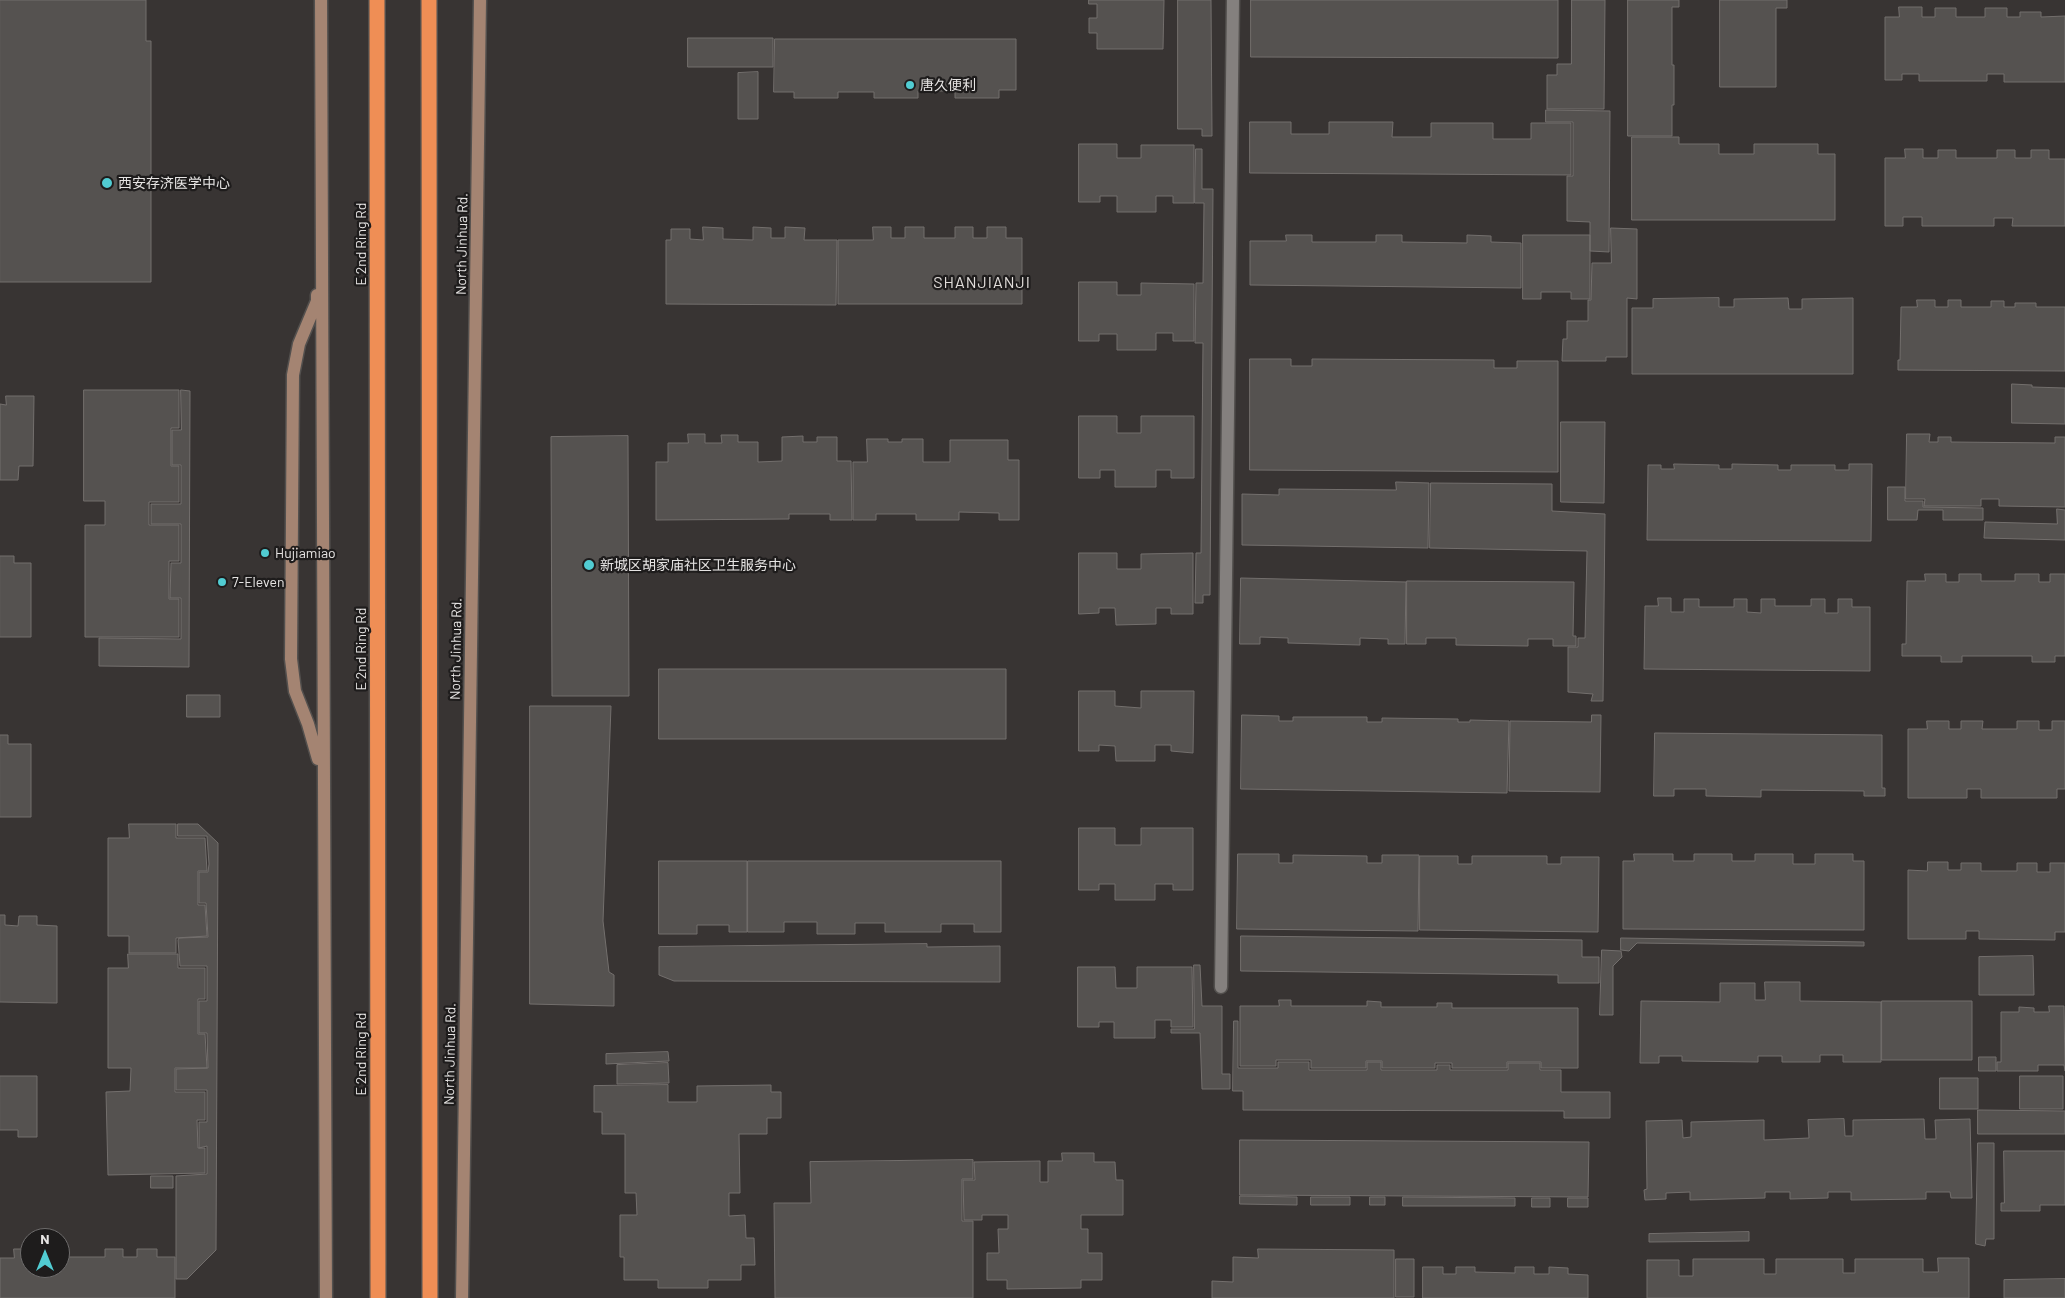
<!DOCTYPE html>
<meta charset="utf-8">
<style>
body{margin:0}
#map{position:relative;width:2065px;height:1298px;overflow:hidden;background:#383433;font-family:Barlow,sans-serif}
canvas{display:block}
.north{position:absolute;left:20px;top:1228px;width:50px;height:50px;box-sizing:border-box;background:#1e1c1c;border:1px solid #6e6c6c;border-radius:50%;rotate:0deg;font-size:14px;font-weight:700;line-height:20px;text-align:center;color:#e6e4e3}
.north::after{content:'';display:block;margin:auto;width:18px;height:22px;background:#51ccd2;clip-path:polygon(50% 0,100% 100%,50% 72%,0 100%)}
</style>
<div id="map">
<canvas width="2065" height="1298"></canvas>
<div class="north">N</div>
</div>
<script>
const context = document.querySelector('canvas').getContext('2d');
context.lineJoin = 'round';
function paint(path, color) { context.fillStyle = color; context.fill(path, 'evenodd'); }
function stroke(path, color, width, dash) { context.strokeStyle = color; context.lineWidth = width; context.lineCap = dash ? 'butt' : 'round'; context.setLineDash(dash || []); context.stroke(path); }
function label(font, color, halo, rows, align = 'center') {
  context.font = font + ' Barlow,"Noto Sans SC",sans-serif'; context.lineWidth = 4.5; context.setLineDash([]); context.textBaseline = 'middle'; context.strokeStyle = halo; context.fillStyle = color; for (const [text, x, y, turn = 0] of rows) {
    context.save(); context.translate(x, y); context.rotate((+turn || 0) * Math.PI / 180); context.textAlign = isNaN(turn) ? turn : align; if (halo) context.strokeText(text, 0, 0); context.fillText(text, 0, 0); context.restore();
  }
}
const building = new Path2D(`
 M0 0H146V41H151V282H0Z
 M1089 0H1164L1163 49H1097V33H1089V18H1097V4H1089Z
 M1178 0H1211L1212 136H1202V129H1178Z
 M1251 0H1558V58L1251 57Z
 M1572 0H1605L1604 109H1547V75H1557V64H1571Z
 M1628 0H1679V7H1672V65H1674V105H1672V136H1628Z
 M1720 0H1787V8H1776V87H1720Z
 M1899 7H1922V17H1935V8H1956V17H1985V8H2007V17H2020V12H2041V17L2065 16V82H2004V74H1987V81H1919V74H1902V80H1885V17H1899Z
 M688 38H773V67H688Z
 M775 39H1016V90H999V98H955V91H918V98H874V92H838V98H794V92H774Z
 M758 72V119H738V73Z
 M1546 110 1610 111 1609 252 1590 251V222L1567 221V176H1573V122H1546Z
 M1250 122H1291V134H1329V122H1393L1392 137H1431V123H1493V139H1531V123H1571V175L1250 173Z
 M1632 137H1679V144H1719V154H1754V144H1818V154H1835V220H1632Z
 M1079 144H1117V158H1141V145H1194V203H1173V196H1156V212H1117V196H1100V202H1079Z
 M1196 149H1202V189H1213L1210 595H1203V603H1195L1196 553H1201L1203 343H1195L1196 283H1203L1204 203H1195Z
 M1905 149H1923V158H1938V150H1956V158H1997V150H2015V158H2031V150H2049V159H2065V226H2012L2013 218H1994V226H1922V217H1903V226H1885V158H1905Z
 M703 227 723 228V239L753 240V227L771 228V238H785V227L805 228 804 240H837L836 305 666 304V240H671V229H690V239L703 240Z
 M873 227H891V238H905V227H924V238H955V227H973V238H987V227H1006V238H1022V304H838V240H873Z
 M1611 228 1637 229V299L1627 298V357H1606V361H1562L1563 339H1567V321H1588V300H1591L1592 263H1611Z
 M1286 235H1312V242H1376V235H1402V242L1467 243V235L1491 236V242L1521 243V288L1250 285V241H1286Z
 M1523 235H1590V299H1571V292H1541V299H1523Z
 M1079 282H1117V295H1141V283L1194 284V341H1173V333H1156V350H1117V334H1099V341H1079Z
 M1719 298V307H1734V299L1788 298 1789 309H1802V299L1853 298V374H1632V308H1653V299Z
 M1917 300H1935V307H1948V300H1961V307H1991V301H2004V307H2015V303H2036V307H2065V371L1898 370V360H1900L1901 307H1917Z
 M1250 359H1291V366H1312V359L1494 360V368H1517V361H1558V472L1250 470Z
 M2012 384 2032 385V387L2065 388V424L2012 423Z
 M84 390H179V428H171V466H179V502H149V525H179V561H169V599H179V637H85V525H105V501H84Z
 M181 390 190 391 189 667 99 666V638L181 639V598H170L171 563H181V524H151V504H181V465H172V430H181Z
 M6 396H34L33 466H19L18 480H0V404L6 405Z
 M1079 416H1117V433H1141V416H1194V478H1171V470H1156V487H1115V470H1100V478H1079Z
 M1561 422H1605L1604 503 1561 502Z
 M688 434H705V443H722L721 435H738V442H758V462L782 461V437L803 436V442H817V437H837V461H851L852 520H830V514H789V519L656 520V462H668V443H688Z
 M1907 434H1930L1929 442H1938V437H1951V442L2055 443V437H2065V507L1999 506V499H1981V506H1924L1925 499H1906Z
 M628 436 629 696H552L551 437Z
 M867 439H888V442H902V439H923V462H950V440H1008V460H1019V520H999V513L959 512V520H916V514H876V520H853V462H867Z
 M1674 464 1719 465V469H1732V464L1778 465V470H1791V465H1835V470H1849V464H1872L1871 541 1647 540 1648 465H1661V469H1674Z
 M1396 482 1429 483 1428 548 1242 545V494L1279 495V489L1396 490Z
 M1431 483 1552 484V511L1605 514 1603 701H1591L1593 694 1568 692V647H1578V638H1585L1587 551 1430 548Z
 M1888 487H1905V501H1923V507L1983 508V520H1943V510H1918L1917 520H1888Z
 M2057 509 2065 510V540L1984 538 1985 522 2057 524Z
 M1079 553H1117V569H1141V554L1193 553V614H1171V608H1156V624L1116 625 1115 608H1099V613L1079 614Z
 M0 556H14V563H31V637H0Z
 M1925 574H1946V582H1959V574H1981V581H2015V574H2039V582H2050V574H2065V656H2055V662H2032V656H1962V662H1941V656H1902V644H1906L1907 581H1925Z
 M1241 578 1406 582 1405 644H1388V639L1360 638V645L1288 643V638L1260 637V644H1240Z
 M1407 581 1574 582 1573 636H1576V646H1553V639H1528V646L1456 645V638H1426V644H1407Z
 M1658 598H1671V612H1684V599H1699V607H1734V599H1747V612L1761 613V599H1775V606H1811V599H1825V613H1838V599H1852V607H1870V671L1644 669 1645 606H1658Z
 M659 669H1006V739H659Z
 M1079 691H1115V706L1141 708V691H1194L1193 753 1171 751V745H1155V761H1116L1115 746 1099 745V751H1079Z
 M187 695H220V717H187Z
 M530 706H611L603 921 609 972 614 975V1006L530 1004Z
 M1242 715 1279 716V721H1293V717H1367V722H1382V718L1458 719V722H1470V720L1509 721 1507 793 1241 789Z
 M1592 715H1601L1600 792 1509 791 1510 721 1591 722Z
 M1927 721H1949V729H1961V721H1983L1982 729H2017V721H2039V730H2052V721H2065V789H2057V798H1981V789H1967V798H1908V729H1927Z
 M1655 733 1882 735V788H1885V796H1864V791L1761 790V797L1706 796V789H1674V796H1654Z
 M0 735H8V744H31V817H0Z
 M129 824H176V838H205L207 871H198V905H205L207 936 176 938V953H129V936H108V838H129Z
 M178 824H198L218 843 216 1250 187 1279H176V1176L207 1174V1146L199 1148V1122H207V1090H176V1069L208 1068 207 1033H199V1001H207V966H180L178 940 179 938 208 937 206 903H199V872H208L209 864 207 836H178Z
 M1079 828H1115V845H1141V828H1193V890H1173V884H1155V900H1115V884H1099V890H1079Z
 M1238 854H1279V863H1293V855L1367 856V863H1382V855H1419L1418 931 1237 929Z
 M1634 854H1673V861H1694V854H1732V861H1755V854H1793V864H1815V854H1853V861H1864V930L1623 929V861H1634Z
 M1420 856H1458V864H1472V856H1547V864H1561V857H1599L1598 932 1420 930Z
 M659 861H747V932H729V925H697V934H659Z
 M748 861H1001V932H974V924H941V932H885V923H855V934H817V922H784V932H748Z
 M1928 862H1948V870H1961V863H1981V871H2017V863H2037V872H2050V863H2065V932H2055V940L1979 939V931H1966V939H1908V870L1927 871Z
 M0 915H5V925L18 926 19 916H37V925L57 926V1003L0 1002Z
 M1241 936 1582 940V957H1599V983H1558V975L1241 971Z
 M1621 938 1864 942V946L1637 943 1629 951 1621 950Z
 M927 944V947L1000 946V982L674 981 659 975V947Z
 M1602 950 1621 951 1622 957 1613 966V1015H1600Z
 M128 954H178V968H205V999H198V1034H205L207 1068H175V1092H205V1120H197L198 1148H205V1173L108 1175 106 1092 130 1091 131 1068H108V968H128Z
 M2033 956 2034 995H1979V957Z
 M1194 965H1200L1202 1006H1222V1074H1230V1089H1202L1200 1033H1171V1029H1194Z
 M1078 967H1115L1116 988H1137V967H1192L1193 1027H1171V1020H1155V1038H1114V1022H1099V1027H1078Z
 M1765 982H1800V1001L1881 1002V1062H1843V1055H1820V1062H1782V1056H1758V1062L1682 1061V1056H1659V1063H1640L1641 1001 1720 1002V983H1755V1000H1765Z
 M1279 1000H1291V1006H1367V1001L1381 1002V1007H1437V1003H1452V1008H1578V1068H1541V1062H1507V1068H1452V1063H1435V1068H1382V1061H1366V1068H1311V1060H1276V1066H1240V1006H1279Z
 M1882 1001H1972V1060H1882Z
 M2049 1006H2064L2065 1071 2064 1065H2038V1071H1997V1062H2001V1012H2019V1007L2034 1008V1012H2049Z
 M1234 1021H1238V1068H1278V1062H1309V1070H1367V1062H1381V1070H1437V1065H1450V1070H1508V1063H1540V1070H1561V1092H1610V1118H1564V1111L1243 1110V1091H1233Z
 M668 1052 669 1061 606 1064V1054Z
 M1979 1057H1996V1071H1979Z
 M668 1063 669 1083 617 1084V1065Z
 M0 1076H37V1137H18V1130H0Z
 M2020 1076H2063V1109H2020Z
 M1940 1078H1978V1109H1940Z
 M668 1085V1102H697V1086L771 1085V1092H781V1118H767V1134H739L740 1193H729V1216L745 1215 746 1238H754L755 1265H741V1280H708V1288H658V1280H624V1257H620V1215H637L636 1193H625V1134H602V1112H594V1086Z
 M1978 1110 2065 1111V1134H1978Z
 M1844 1119 1845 1136H1853V1120L1924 1119 1925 1139H1936L1935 1120 1970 1119 1972 1198H1951L1950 1192H1926V1199L1851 1200V1192H1828V1198L1790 1199V1192H1765V1198L1690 1200V1192L1666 1193V1199L1645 1200 1644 1190 1647 1189 1646 1121 1682 1120 1683 1138 1691 1137V1122L1764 1120V1140L1809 1138 1808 1120Z
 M1240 1140 1589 1142 1588 1197 1240 1195Z
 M1978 1143H1994V1239H1986L1985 1246 1976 1244Z
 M2004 1151H2065V1205H2040V1211H2001V1203H2004Z
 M1062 1153H1094V1162H1115L1116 1180H1123V1215H1081V1229H1088V1253H1102V1280H1081V1288L1007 1289V1280H987V1253H999L998 1229H1008V1215H982V1220H964L963 1180H975L974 1162 1040 1161V1182H1048V1161H1062Z
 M973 1160V1179H962V1221H973V1298H775L774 1203H811L810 1162Z
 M151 1176H173V1188H151Z
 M1240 1196 1297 1197V1205L1240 1204Z
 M1311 1197H1350V1205H1311Z
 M1370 1197H1385V1205H1370Z
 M1403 1197 1515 1198V1206H1403Z
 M1532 1198H1550V1207H1532Z
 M1568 1198H1588V1207H1568Z
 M1749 1232V1241L1649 1242V1234Z
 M14 1249H30V1268H60V1249H67V1257H105V1249H123V1257H137V1249H157V1257H175V1298H0V1258H14Z
 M1258 1249 1394 1250V1298H1212V1281L1233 1282V1257L1258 1258Z
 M1938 1258H1969V1298H1647V1260H1679V1276H1693V1259H1764V1274H1776V1259H1843V1273H1855V1259H1923V1272H1938Z
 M1396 1259H1414V1297H1396Z
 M1423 1267H1443V1274H1456V1267H1475V1272L1515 1273V1267H1534V1274H1549V1267L1568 1268V1274L1588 1275V1298H1423Z
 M2065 1279V1298H2004V1280Z`);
const street = new Path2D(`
 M1221 987 1233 0`);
const secondary = new Path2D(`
 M321 0 326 1298
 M317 295V301L299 344 293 375 291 659 295 691 308 724 318 759
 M462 1298 480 0`);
const highway = new Path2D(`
 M377 0 378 1298
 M429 0 430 1298`);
const markers = [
 [910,85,5,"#51ccd2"],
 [107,183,6,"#51ccd2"],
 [265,553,5,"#51ccd2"],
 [589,565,6,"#51ccd2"],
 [222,582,5,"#51ccd2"]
];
const poiNames = [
 ["唐久便利",920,85],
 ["西安存济医学中心",118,183],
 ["Hujiamiao",275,553],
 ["新城区胡家庙社区卫生服务中心",600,565],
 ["7-Eleven",232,582]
];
const streetNames = [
 ["E 2nd Ring Rd",361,244,-90],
 ["North Jinhua Rd.",462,244,-89],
 ["E 2nd Ring Rd",361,649,-90],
 ["North Jinhua Rd.",456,649,-89],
 ["E 2nd Ring Rd",361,1054,-90],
 ["North Jinhua Rd.",450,1054,-89]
];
const quarterNames = [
 ["SHANJIANJI",982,283]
];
paint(building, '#555250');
stroke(building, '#736f6d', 1);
stroke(street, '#53504e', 15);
stroke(secondary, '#53504e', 15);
stroke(highway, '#53504e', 18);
stroke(street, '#84807e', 12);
stroke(secondary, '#a48472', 12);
stroke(highway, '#ef8e55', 15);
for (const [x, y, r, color] of markers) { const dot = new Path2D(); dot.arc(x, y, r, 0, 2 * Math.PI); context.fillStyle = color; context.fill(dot); stroke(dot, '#1e1c1c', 2); }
label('14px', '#e6e4e3', '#1e1c1c', poiNames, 'left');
label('14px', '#e6e4e3', '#1e1c1c', streetNames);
context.letterSpacing = '1px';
label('16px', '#e2dedb', '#1e1c1c', quarterNames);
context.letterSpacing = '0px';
</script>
